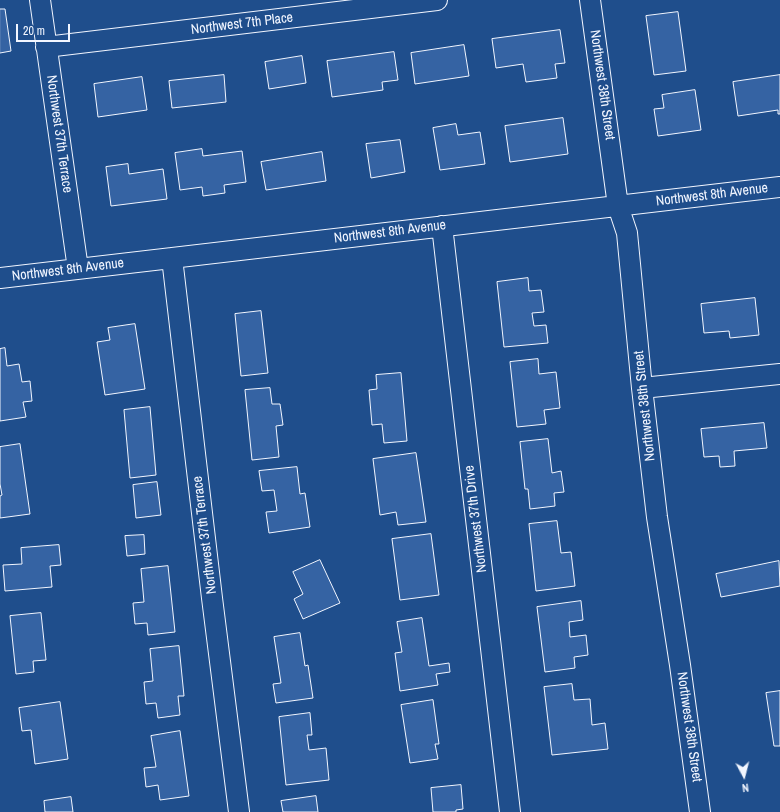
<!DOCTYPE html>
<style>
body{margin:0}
#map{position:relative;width:780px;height:812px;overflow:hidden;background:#1f4e8c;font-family:"Archivo Narrow",sans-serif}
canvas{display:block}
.north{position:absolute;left:724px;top:756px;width:40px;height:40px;-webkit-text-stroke:3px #1f4e8c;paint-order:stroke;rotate:173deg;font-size:11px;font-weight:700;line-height:16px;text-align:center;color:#f2f6ff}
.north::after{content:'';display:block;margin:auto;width:14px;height:18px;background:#f2f6ff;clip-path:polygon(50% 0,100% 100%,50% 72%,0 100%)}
.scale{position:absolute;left:16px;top:24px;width:54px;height:18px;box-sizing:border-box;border:2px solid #f2f6ff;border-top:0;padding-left:5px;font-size:12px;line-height:14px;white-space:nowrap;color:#f2f6ff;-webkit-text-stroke:3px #1f4e8c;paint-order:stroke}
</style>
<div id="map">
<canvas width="780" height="812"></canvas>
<div class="north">N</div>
<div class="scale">20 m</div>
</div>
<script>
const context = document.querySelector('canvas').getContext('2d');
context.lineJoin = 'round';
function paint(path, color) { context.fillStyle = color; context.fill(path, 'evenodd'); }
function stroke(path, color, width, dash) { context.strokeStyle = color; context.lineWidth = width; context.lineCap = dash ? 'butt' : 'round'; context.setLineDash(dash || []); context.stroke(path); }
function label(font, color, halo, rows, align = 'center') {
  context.font = font + ' "Archivo Narrow",sans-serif'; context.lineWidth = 3; context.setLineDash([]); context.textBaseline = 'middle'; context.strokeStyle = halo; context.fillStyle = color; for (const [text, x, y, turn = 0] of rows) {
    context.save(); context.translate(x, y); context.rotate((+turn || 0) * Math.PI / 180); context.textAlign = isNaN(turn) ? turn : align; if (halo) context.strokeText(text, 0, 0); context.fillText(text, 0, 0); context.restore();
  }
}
const building = new Path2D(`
 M0 9H5L11 51 0 53Z
 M678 12 686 71 654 75 646 16Z
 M560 30 565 63 555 64 557 78 526 82 523 64 496 68 492 39Z
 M464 45 469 76 415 84 411 53Z
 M394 52 398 80 382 82 383 90 332 97 327 61Z
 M302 56 306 83 269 89 265 62Z
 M224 75 226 102 172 108 169 81Z
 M780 75V114H778V110L738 116 733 82Z
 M142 77 147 110 98 117 94 84Z
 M695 90 701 130 658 136 654 109 664 108 662 95Z
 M563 118 568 154 510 162 505 126Z
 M456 124 458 135 480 132 485 164 440 170 433 128Z
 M400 140 405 172 371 178 366 144Z
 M202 149 203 156 242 151 246 182 224 185 225 193 203 196 202 187 180 190 175 153Z
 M322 152 326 181 266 190 261 162Z
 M128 164 129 174 163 169 167 199 111 206 106 167Z
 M528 278 529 291 541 290 544 312 532 313 534 326 546 325 548 343 504 347 497 282Z
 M755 298 759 335 730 338 729 331 704 333 701 304Z
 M261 311 268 373 241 376 235 314Z
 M135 324 145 389 105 395 97 342 110 340 108 328Z
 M5 348 7 366 19 364 22 382 30 381 32 401 23 402 26 417 0 421V349Z
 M538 359 539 374 556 372 560 408 544 410 546 424 517 427 510 362Z
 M401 373 407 441 384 443 382 424 372 425 369 390 377 389 376 375Z
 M270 388 272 404H280L283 425 276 426 279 457 252 460 245 390Z
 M150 407 156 475 130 478 124 410Z
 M764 423 767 448 734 451 735 466 720 467 719 456 704 457 701 429Z
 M548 439 552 473 561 471 564 492 554 493 555 506 530 509 528 489H525L520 442Z
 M20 444 30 514 0 518V496L2 495 0 484V447Z
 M416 453 426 522 398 525 396 512 380 515 373 459Z
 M297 467 300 494 305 493 310 527 269 533 266 512 277 511 274 490 262 491 259 471Z
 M157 482 161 515 136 518 133 485Z
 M557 521 561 553 571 552 575 586 536 591 529 524Z
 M431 534 439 595 400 600 392 539Z
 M144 535 145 554 127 556 125 536Z
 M59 545 61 565 50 566 52 587 5 591 3 565 22 564 21 548Z
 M320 560 340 603 303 619 294 599 303 594 293 572Z
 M779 561 780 586 721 597 716 574Z
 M168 566 175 632 148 635 147 623 135 624 133 603 144 602 141 569Z
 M581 601 583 620 569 622 570 637 586 635 588 655 574 657 575 668 545 672 537 607Z
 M41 613 46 660 33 661 34 672 16 674 10 616Z
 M422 618 429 666 449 663 450 672 436 674 438 685 400 691 395 653 402 652 397 622Z
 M300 633 305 666 308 665 313 698 276 703 273 684 281 683 274 637Z
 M179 646 184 696H178L180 715 158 718 156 703 146 704 144 682 153 681 150 649Z
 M572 684 574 700 590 699 592 725 605 723 608 749 552 755 544 687Z
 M780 691V746H774L766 693Z
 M433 700 439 744H435L438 759 410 763 401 705Z
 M60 702 68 759 35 764 31 730 22 731 19 708Z
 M310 713 312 735H307L309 750 326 748 329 780 286 785 279 717Z
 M180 731 189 796 160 800 158 785 146 787 144 768 156 767 151 736Z
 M461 785 463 809 456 810V812H433L431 788Z
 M316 796 318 812H283L281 801Z
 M71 797 73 812H45L44 801Z`);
const minor = new Path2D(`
 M40 0 78 269
 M590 0 618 206 627 233 642 388 657 517 680 665 700 812
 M46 47 437 0
 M442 226 510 812
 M172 258 212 598 239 812
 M0 278 780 187
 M642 388 780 374`);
const streetNames = [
 ["Northwest 7th Place",242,24,-7],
 ["Northwest 38th Street",602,85,82],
 ["Northwest 37th Terrace",59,134,82],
 ["Northwest 8th Avenue",712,195,-7],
 ["Northwest 8th Avenue",390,232,-7],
 ["Northwest 8th Avenue",68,270,-7],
 ["Northwest 38th Street",645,406,-96],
 ["Northwest 37th Drive",476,519,-97],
 ["Northwest 37th Terrace",205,535,-97],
 ["Northwest 38th Street",689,727,82]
];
paint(building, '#3563a3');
stroke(building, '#f2f6ff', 1);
stroke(minor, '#f2f6ff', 22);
stroke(minor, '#1f4e8c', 20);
label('14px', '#f2f6ff', '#1f4e8c', streetNames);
</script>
